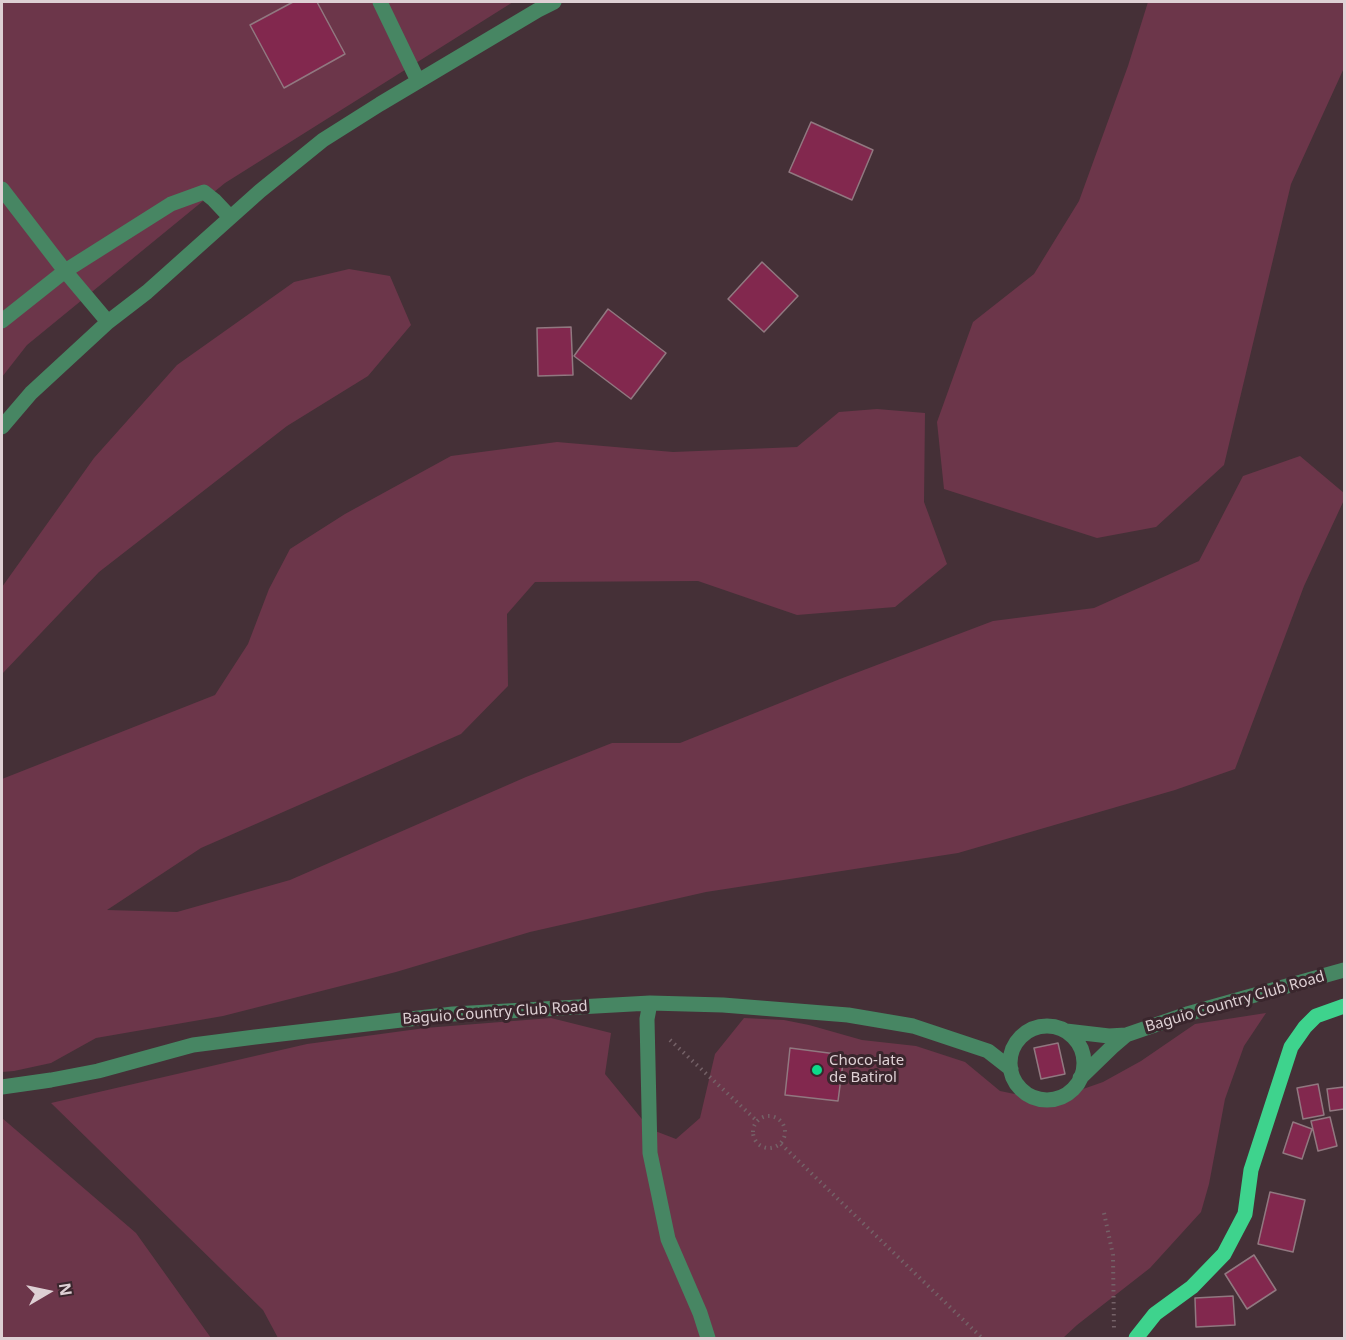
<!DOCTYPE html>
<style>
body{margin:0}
#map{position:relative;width:1346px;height:1340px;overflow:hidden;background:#453037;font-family:"Noto Sans",sans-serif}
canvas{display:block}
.frame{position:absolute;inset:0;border:3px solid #ded0d4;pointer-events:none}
.north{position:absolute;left:18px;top:1262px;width:60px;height:60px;-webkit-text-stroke:4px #3a262d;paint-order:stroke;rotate:81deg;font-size:16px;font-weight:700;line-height:24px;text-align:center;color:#ded0d4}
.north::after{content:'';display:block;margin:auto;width:21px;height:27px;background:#ded0d4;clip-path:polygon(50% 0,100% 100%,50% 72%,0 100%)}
</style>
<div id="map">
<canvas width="1346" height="1340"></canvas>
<div class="frame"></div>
<div class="north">N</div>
</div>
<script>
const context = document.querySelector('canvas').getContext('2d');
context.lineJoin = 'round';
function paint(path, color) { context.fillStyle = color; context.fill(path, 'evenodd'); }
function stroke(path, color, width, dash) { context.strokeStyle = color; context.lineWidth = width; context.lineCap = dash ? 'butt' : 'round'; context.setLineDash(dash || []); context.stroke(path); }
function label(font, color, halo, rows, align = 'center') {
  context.font = font + ' "Noto Sans",sans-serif'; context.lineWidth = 6; context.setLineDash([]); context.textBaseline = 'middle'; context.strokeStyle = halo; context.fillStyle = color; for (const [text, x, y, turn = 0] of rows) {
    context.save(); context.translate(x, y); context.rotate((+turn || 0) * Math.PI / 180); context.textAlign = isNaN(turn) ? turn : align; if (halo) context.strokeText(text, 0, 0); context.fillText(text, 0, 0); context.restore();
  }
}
const green = new Path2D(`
 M2 2H513L225 183 27 345 2 377Z
 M1148 2H1344V68L1291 184 1224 465 1156 527 1097 538 944 489 937 422 973 322 1034 274 1079 201 1128 66Z
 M349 269 390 276 411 325 368 376 287 426 99 572 2 674V587L94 458 177 365 294 282Z
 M877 409 925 413 924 502 947 564 895 607 797 615 698 581 535 582 507 614 508 686 461 734 201 848 107 910 177 912 290 880 526 777 612 743H680L840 679 993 621 1094 608 1199 561 1243 476 1300 456 1344 493V500L1304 586 1235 769 1175 790 958 853 706 892 530 932 396 972 223 1016 96 1038 51 1063 14 1071 2 1072V779L215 695 248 644 269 589 290 549 345 514 451 456 557 442 673 452 797 447 839 412Z
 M1266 1013 1244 1046 1225 1099 1209 1184 1201 1212 1150 1268 1077 1325 1063 1338H278L263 1310 51 1103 307 1044 425 1028 551 1018 611 1033 605 1074 650 1129 676 1139 700 1118 715 1054 744 1018 784 1020 809 1025 862 1040 916 1046 965 1062 1000 1091 1049 1101 1103 1082 1141 1061 1195 1024Z
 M2 1118 136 1233 211 1338H2Z`);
const building = new Path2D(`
 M293 2H317L345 54 284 88 250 25Z
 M811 122 873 150 852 200 789 172Z
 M762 262 798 296 764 332 728 299Z
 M608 309 666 353 631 399 574 356Z
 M571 327 573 375 538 376 537 328Z
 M1058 1043 1065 1074 1041 1079 1034 1048Z
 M790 1048 844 1055 838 1101 785 1095Z
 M1318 1084 1324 1115 1303 1119 1297 1088Z
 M1344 1087V1109L1330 1111 1327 1089Z
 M1330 1117 1337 1146 1318 1151 1311 1121Z
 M1293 1122 1312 1129 1302 1159 1283 1153Z
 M1270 1192 1305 1200 1293 1252 1258 1244Z
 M1254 1255 1276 1290 1247 1309 1225 1274Z
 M1233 1296 1235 1325 1196 1327 1195 1298Z`);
const path = new Path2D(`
 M670 1040 756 1120
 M753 1132a16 16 0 1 1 32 0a16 16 0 1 1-32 0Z
 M781 1144 982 1338
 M1104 1213 1113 1255 1114 1332`);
const minor = new Path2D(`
 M380 2 418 81
 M2 189 65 271 108 322
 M2 321 65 271 171 204 204 192 214 200 230 217
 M2 427 31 393 108 322 147 292 260 191 323 140 380 104 538 10 554 2
 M650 1003 647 1019 650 1153 668 1239 700 1313 708 1338
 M1010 1063a37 37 0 1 1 74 0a37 37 0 1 1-74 0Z
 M1066 1031 1109 1036 1126 1035 1187 1014 1344 970
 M1080 1078 1112 1047 1126 1035
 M2 1087 51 1080 98 1071 193 1045 255 1037 453 1014 650 1003 723 1005 848 1015 913 1026 988 1051 1011 1069`);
const major = new Path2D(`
 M1136 1338 1155 1314 1192 1287 1224 1254 1245 1214 1251 1170 1291 1047 1305 1027 1316 1016 1344 1006`);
const markers = [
 [817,1070,6,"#0dd98a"]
];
const streetNames = [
 ["Baguio Country Club Road",1235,1002,-16],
 ["Baguio Country Club Road",495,1013,-4]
];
const poiNames = [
 ["Choco-late",829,1061],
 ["de Batirol",829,1078]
];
paint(green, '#6c364a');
paint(building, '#82284e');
stroke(building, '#917880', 1.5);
stroke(path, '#746167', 4, [1.5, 4.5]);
stroke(minor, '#478663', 15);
stroke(major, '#3ed38d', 15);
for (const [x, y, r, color] of markers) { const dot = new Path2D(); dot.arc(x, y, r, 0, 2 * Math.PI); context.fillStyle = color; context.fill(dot); stroke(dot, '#3a262d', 2); }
label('15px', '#ded0d4', '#3a262d', streetNames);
label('15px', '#ded0d4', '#3a262d', poiNames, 'left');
</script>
